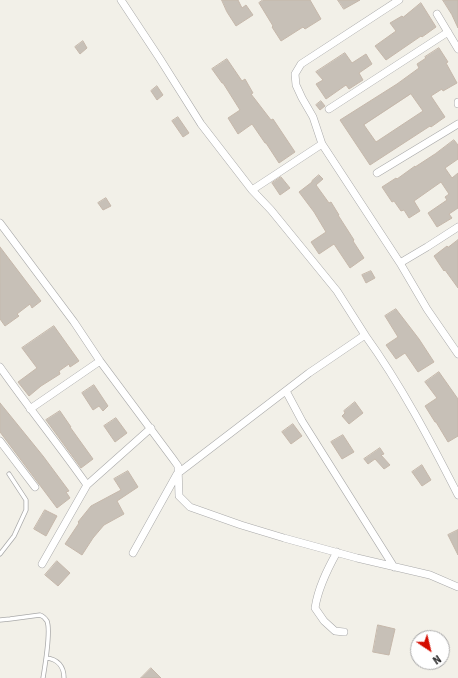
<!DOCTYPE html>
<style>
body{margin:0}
#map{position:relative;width:458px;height:678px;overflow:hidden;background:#f2f0e8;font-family:"Source Sans 3",sans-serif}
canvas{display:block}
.north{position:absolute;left:410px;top:630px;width:40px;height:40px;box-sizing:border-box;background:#fff;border:1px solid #a7a7a7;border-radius:50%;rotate:145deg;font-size:11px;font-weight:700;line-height:16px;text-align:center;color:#222}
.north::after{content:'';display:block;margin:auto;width:14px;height:18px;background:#d40d00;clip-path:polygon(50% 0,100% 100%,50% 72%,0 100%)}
</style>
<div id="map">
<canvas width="458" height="678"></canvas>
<div class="north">N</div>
</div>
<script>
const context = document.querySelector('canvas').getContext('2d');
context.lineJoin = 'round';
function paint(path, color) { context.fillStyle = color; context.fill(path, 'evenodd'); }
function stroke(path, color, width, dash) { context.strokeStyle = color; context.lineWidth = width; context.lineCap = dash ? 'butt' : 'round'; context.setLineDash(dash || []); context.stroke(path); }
const building = new Path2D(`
 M222 0H238L242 8 246 5 253 15 236 26 227 12Z
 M263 0H310L321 19 305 29 303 27 281 41 272 27 273 26 259 3Z
 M338 0H360L344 9Z
 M443 0H458V28L452 15Z
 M421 3 436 27 422 37 421 36 386 60 375 46 396 31 390 23 402 16 403 17Z
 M83 41 87 48 80 54 75 47Z
 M439 48 448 62 446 63 457 83 443 91 442 89 431 96 445 117 431 127 430 126 370 165 340 120 397 84 419 68 417 64 426 58 425 57ZM411 94 423 111 376 142 364 125Z
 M345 53 352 63 366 54 372 64 359 73 363 80 349 89 346 85 326 99 316 84 323 80 316 72Z
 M227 59 242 81 245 79 253 93 251 94 271 120 273 119 295 152 279 163 266 143H265L252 124 238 134 228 118 240 110 223 83H222L212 69Z
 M157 86 163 95 157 100 151 91Z
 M321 101 325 106 320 110 316 105Z
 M178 117 189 133 183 137 172 121Z
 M454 140 458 145V159L445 168 452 178 458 173V208L449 214 452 218 437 227 428 213 447 200 445 197 449 194 441 182 414 201 420 211 409 218 404 210 401 211 394 201 392 202 382 187 396 178 397 179 415 166V167L435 154Z
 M319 175 323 179 316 185 329 203 331 202 339 215H338L354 240 353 241 364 258 350 268 334 244 319 254 311 242 326 232 314 212 299 192 312 182V181Z
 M281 177 290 188 280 195 272 183Z
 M106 198 111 206 103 210 98 203Z
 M458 240V288L445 270 444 271 434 256 447 246 448 247Z
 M0 247 41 301 32 308 30 304 17 314 19 316 5 326 0 319Z
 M371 271 375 278 366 283 362 275Z
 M396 309 419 339 434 362 418 372 405 353 396 359 386 345 398 337 385 316Z
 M54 326 79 361 70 367 69 364 59 371 60 374 41 386 29 396 18 382 37 368 22 348Z
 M439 372 458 399V436L448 442 436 422H435L425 406 437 398 425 382Z
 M94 385 108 406 103 411 99 406 93 410 82 393Z
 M355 402 363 413 349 424 342 416 345 413 344 411Z
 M0 403 43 456 69 491 66 492 70 498 57 508 0 432Z
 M60 411 71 427H70L93 459 81 468 46 420Z
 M116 418 127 433 115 442 104 426Z
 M293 424 302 436 291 444 282 432Z
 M343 435 354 452 342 459 331 442Z
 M380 448 384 454 381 455 390 465 384 469 375 459 368 464 364 459Z
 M422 465 431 480 422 486 412 472Z
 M128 471 138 487 117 501 124 514 104 525 93 538 82 555 65 544 79 523 78 522 91 506 121 490 114 479Z
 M45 510 57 516 46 536 34 529Z
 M458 530V555L448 535Z
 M57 561 70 573 58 586 45 575Z
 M378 625 395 629 389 655 373 652Z
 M151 668 161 678H141Z`);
const lane = new Path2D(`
 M0 554 14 536 26 510V500L9 474
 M0 620 10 619 40 615C43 616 45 618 47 621 51 631 45 666 43 678
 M46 658C58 659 64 667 64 678`);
const street = new Path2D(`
 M121 0 160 59 201 124 252 190 271 210 337 291 365 335 309 373 177 474 133 553
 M399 0 301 64 295 74 296 85 302 98 313 117 322 144 400 263 427 309 458 354
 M437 14 458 49
 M458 102V104
 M329 109 448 32
 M377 173 458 124
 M252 190 322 144
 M0 223 74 322 100 361 173 459 178 466 179 496 190 507 241 525 284 538 357 558 430 575 458 587
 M400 263 427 247 458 227
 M365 335C401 385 430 440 458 495
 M0 367C28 407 59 445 87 485
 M286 391 302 421 394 567
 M30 409 100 361
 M0 441 35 487
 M337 552C327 570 318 588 315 608L324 621 335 631 344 632
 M42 564 87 485 151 428`);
paint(building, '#c7c0b7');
stroke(building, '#c5b7aa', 1);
stroke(lane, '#a9a9a9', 5);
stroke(street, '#a9a9a9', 8);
stroke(lane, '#fff', 3.5);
stroke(street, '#fff', 7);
</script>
